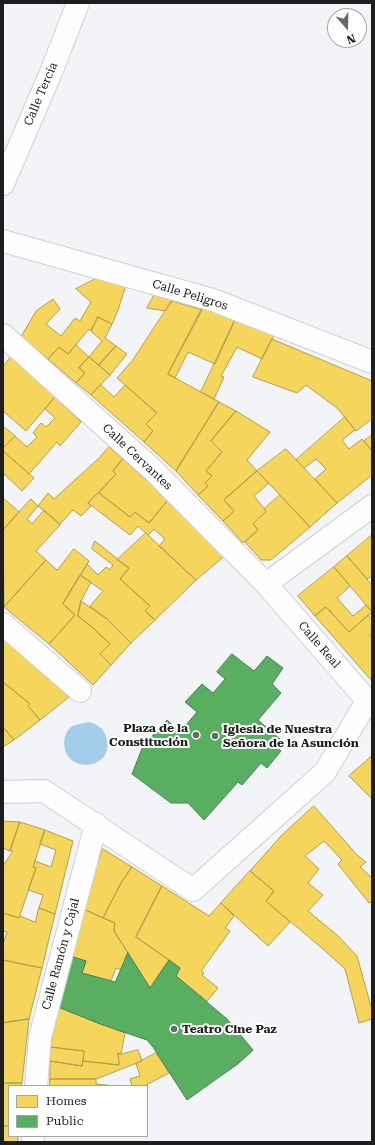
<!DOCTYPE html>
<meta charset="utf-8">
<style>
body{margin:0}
#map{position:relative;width:375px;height:1145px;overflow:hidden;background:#f2f4f7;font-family:"Roboto Serif",serif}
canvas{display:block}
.frame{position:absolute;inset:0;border:4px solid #1d1e20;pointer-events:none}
.legend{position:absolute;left:8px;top:1085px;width:140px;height:52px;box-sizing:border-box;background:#fff;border:1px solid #a5a5a6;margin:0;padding:5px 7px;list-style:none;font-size:12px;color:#1d1e20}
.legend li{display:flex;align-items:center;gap:8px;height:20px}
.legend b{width:20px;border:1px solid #a5a5a6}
.north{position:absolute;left:327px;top:8px;width:40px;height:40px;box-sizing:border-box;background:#fff;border:1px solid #a5a5a6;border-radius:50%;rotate:160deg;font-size:11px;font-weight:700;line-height:16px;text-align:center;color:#1d1e20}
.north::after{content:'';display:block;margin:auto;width:14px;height:18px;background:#68696b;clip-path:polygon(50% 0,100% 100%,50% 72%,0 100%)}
</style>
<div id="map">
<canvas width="375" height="1145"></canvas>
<div class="frame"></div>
<ul class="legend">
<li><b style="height:11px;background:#f6d55c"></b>Homes</li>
<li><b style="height:11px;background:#5aae61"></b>Public</li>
</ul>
<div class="north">N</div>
</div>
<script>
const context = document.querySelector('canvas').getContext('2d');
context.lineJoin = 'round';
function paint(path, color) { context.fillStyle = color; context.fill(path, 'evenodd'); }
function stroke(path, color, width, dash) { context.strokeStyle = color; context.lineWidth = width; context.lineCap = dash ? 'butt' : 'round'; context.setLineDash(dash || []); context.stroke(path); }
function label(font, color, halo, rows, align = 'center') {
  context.font = font + ' "Roboto Serif",serif'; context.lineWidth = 4; context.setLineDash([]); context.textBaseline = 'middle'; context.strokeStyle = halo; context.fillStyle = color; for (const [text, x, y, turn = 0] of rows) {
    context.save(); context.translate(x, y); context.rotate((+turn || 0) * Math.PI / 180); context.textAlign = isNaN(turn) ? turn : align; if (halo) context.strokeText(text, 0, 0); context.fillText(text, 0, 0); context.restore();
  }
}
const water = new Path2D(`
 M89 722C98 725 103 727 106 737 115 763 81 774 68 756 62 747 63 731 73 726 78 724 84 723 89 722Z`);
const homes = new Path2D(`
 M99 277 127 282 118 310 112 324 98 317 91 331 89 329 68 354 59 347 48 359 21 337 36 311 53 299 60 309 46 324 61 336 75 318 80 321 91 302 76 289Z
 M159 287 177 294 165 311 147 308Z
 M172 301 202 310 168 374 219 402 176 471 144 442 153 431 146 424 157 413 117 378 132 361Z
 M204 305 236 318 215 364 188 352 175 378 168 374Z
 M98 317 112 324 105 338 116 346 99 365 89 357 102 341 91 331Z
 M236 318 274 335 262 359 237 347 221 376 224 377 214 399 201 392Z
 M272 339 372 381V419L356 431 337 408 306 385 297 393 253 377Z
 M76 345 89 357 79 368 85 373 76 383 48 359 59 347 68 354Z
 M116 346 127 354 110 375 99 365Z
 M11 357 55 397 26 431 3 411V367Z
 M89 357 110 375 91 395 76 383 85 373 79 368Z
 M101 385 114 397 125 385 157 413 146 424 153 431 144 442 91 395Z
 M55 397 81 422 60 446 57 442 29 474 3 451V448L15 436 27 447 37 437 33 433 41 423 46 427 55 418 45 409Z
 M219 402 236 411 211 441 222 452 206 471 212 476 205 483 208 486 198 495 176 471Z
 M236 411 270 432 247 460 257 471 224 500 234 511 223 521 198 495 208 486 205 483 212 476 206 471 222 452 211 441Z
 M345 417 355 430 342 440 349 449 362 439 372 451V475L337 503 315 479 326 469 316 459 304 468 296 460Z
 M3 426 15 436 3 448Z
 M372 435V451L364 441Z
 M109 447 123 459 113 471 116 474 88 503 91 506 81 516 73 510 60 524 38 506 48 493 54 499 99 458Z
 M286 449 337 503 310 527 257 471Z
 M3 451 34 478 22 491 3 473Z
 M123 459 168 500 149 523 135 512 130 517 99 493 116 474 113 471Z
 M257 471 269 483 254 496 266 511 253 524 258 530 243 543 223 521 234 511 224 500Z
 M99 493 130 517 135 512 149 523 169 499 228 553 196 580 159 546 165 539 154 529 148 535 138 526 130 535 88 503Z
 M280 495 310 527 271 560H261L245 542 258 530 253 524 266 511 264 509Z
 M3 498 19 512 3 530Z
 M31 499 38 506 27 519 32 524 44 510 60 525 36 551 46 560 4 607 3 530Z
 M146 533 196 580 155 620 145 611 150 606 120 579 129 568 117 560Z
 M372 535V576L367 579 347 556Z
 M95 541 129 568 120 579 150 606 145 611 155 620 131 643 107 619 90 606 103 591 80 575 87 564 98 575 106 567 110 570 113 565 92 549Z
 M74 549 89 561 63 604 75 615 49 644 4 607 46 560 57 570Z
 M347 556 372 585V612L334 567Z
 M334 567 350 586 337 598 353 616 366 605 372 612 349 632 326 607 315 616 298 596Z
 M80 575 91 582 81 601 78 616 92 627 110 644 100 654 111 665 93 685 49 644 75 615 63 604Z
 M81 601 107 619 131 643 111 665 100 654 110 644 92 627 78 616Z
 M326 607 349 632 368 615 372 620V634L369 635 372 639V678L370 679 315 616Z
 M3 638 69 697 40 720 28 706 30 704 3 682Z
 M3 682 30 704 28 706 40 720 14 740 3 727Z
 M3 727 14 740 3 747Z
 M372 756V797L371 798 349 776Z
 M314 806 358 856 366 862 360 867 372 878V901L369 903 338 864 342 860 324 841 305 856 319 869 308 883 323 895 308 911 337 935 357 956 372 1010V1019L359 1023 345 969 323 949 266 901 274 891 250 871 281 836Z
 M3 821 20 822 10 851 3 848Z
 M20 822 45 830 33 867 36 868 19 918 3 913V866L13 851H10Z
 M45 830 73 841 55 914 39 908 43 895 28 890 36 868 33 867 35 861 51 867 56 850 40 844Z
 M103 849 132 867 121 883 103 918 81 908Z
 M132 867 162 886 136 937 169 960 150 988 114 931 115 923 103 918 121 883Z
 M250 871 274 891 266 901 290 922 268 946 221 903Z
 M162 886 209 916 221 903 234 916 225 928 230 931 201 971 204 973 202 975 218 988 207 1001 176 976 180 968 136 937Z
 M39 908 55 914 42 968 3 960V944L7 932 3 931V913L19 918 20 916 35 922Z
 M81 908 115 923 114 931 128 953 121 970 116 968 111 981 82 973 86 961 70 956Z
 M3 960 42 968 29 1019 3 1023Z
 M58 1007 125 1033 121 1054 118 1053 119 1065 83 1061 84 1051 50 1047Z
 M29 1019 22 1083H3V1023Z
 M50 1047 84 1051 82 1066 50 1061Z
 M138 1050 142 1061 96 1079H50V1061L82 1066 83 1061 119 1065 118 1053 121 1054Z
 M156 1053 169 1073 144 1086H132L130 1079 140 1076 136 1064Z
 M50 1079H96V1084L116 1086H50Z
 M3 1083H22L21 1086H9V1126H3Z
 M3 1126H9V1136H18V1142H3Z`);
const public = new Path2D(`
 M232 654 254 671 267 656 283 668 272 684 281 693 258 720 281 740 276 746 281 751 267 768 261 763 242 785 238 782 204 820 188 803H171L132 774 143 746 167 720 180 732 197 712 185 702 202 684 213 693 225 679 217 672Z
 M128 953 150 988 169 960 180 968 176 976 227 1019 253 1050 239 1063 187 1100 153 1047 147 1040 100 1024 58 1007 70 956 86 961 82 973 115 982Z`);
const pedestrian = new Path2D(`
 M3 624 80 691`);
const minor = new Path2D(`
 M3 184 52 70 78 3
 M3 241 213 300 372 362
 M3 335 153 470 266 584 372 506
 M3 792 44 791 193 890 325 772 367 701
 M36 1086 40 1037 96 824
 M33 1142V1136`);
const tertiary = new Path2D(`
 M266 584 372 706`);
const markers = [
 [196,735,4,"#68696b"],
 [215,736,4,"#68696b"],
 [174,1029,4,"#68696b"]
];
const streetNames = [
 ["Calle Tercia",41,94,-67],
 ["Calle Peligros",190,295,17],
 ["Calle Cervantes",137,457,43],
 ["Calle Real",319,645,49],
 ["Calle Ramón y Cajal",61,954,-75]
];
const poiNames = [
 ["Plaza de la",188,728,"right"],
 ["Constitución",188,742,"right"],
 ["Iglesia de Nuestra",223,729],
 ["Señora de la Asunción",223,743],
 ["Teatro Cine Paz",182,1029]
];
paint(water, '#a4cde9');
paint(homes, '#f6d55c');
stroke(homes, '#b59e4a', 1);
paint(public, '#5aae61');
stroke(public, '#48834e', 1);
stroke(pedestrian, '#ced0d2', 24);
stroke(minor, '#ced0d2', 24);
stroke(tertiary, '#ced0d2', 24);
stroke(pedestrian, '#fdfdfe', 22);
stroke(minor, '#fdfdfe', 22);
stroke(tertiary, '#fdfdfe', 22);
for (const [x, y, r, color] of markers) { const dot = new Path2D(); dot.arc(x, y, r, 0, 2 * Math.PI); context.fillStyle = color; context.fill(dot); stroke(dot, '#fff', 1.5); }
label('12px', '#1d1e20', '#fff', streetNames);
label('bold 12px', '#1d1e20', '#fff', poiNames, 'left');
</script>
